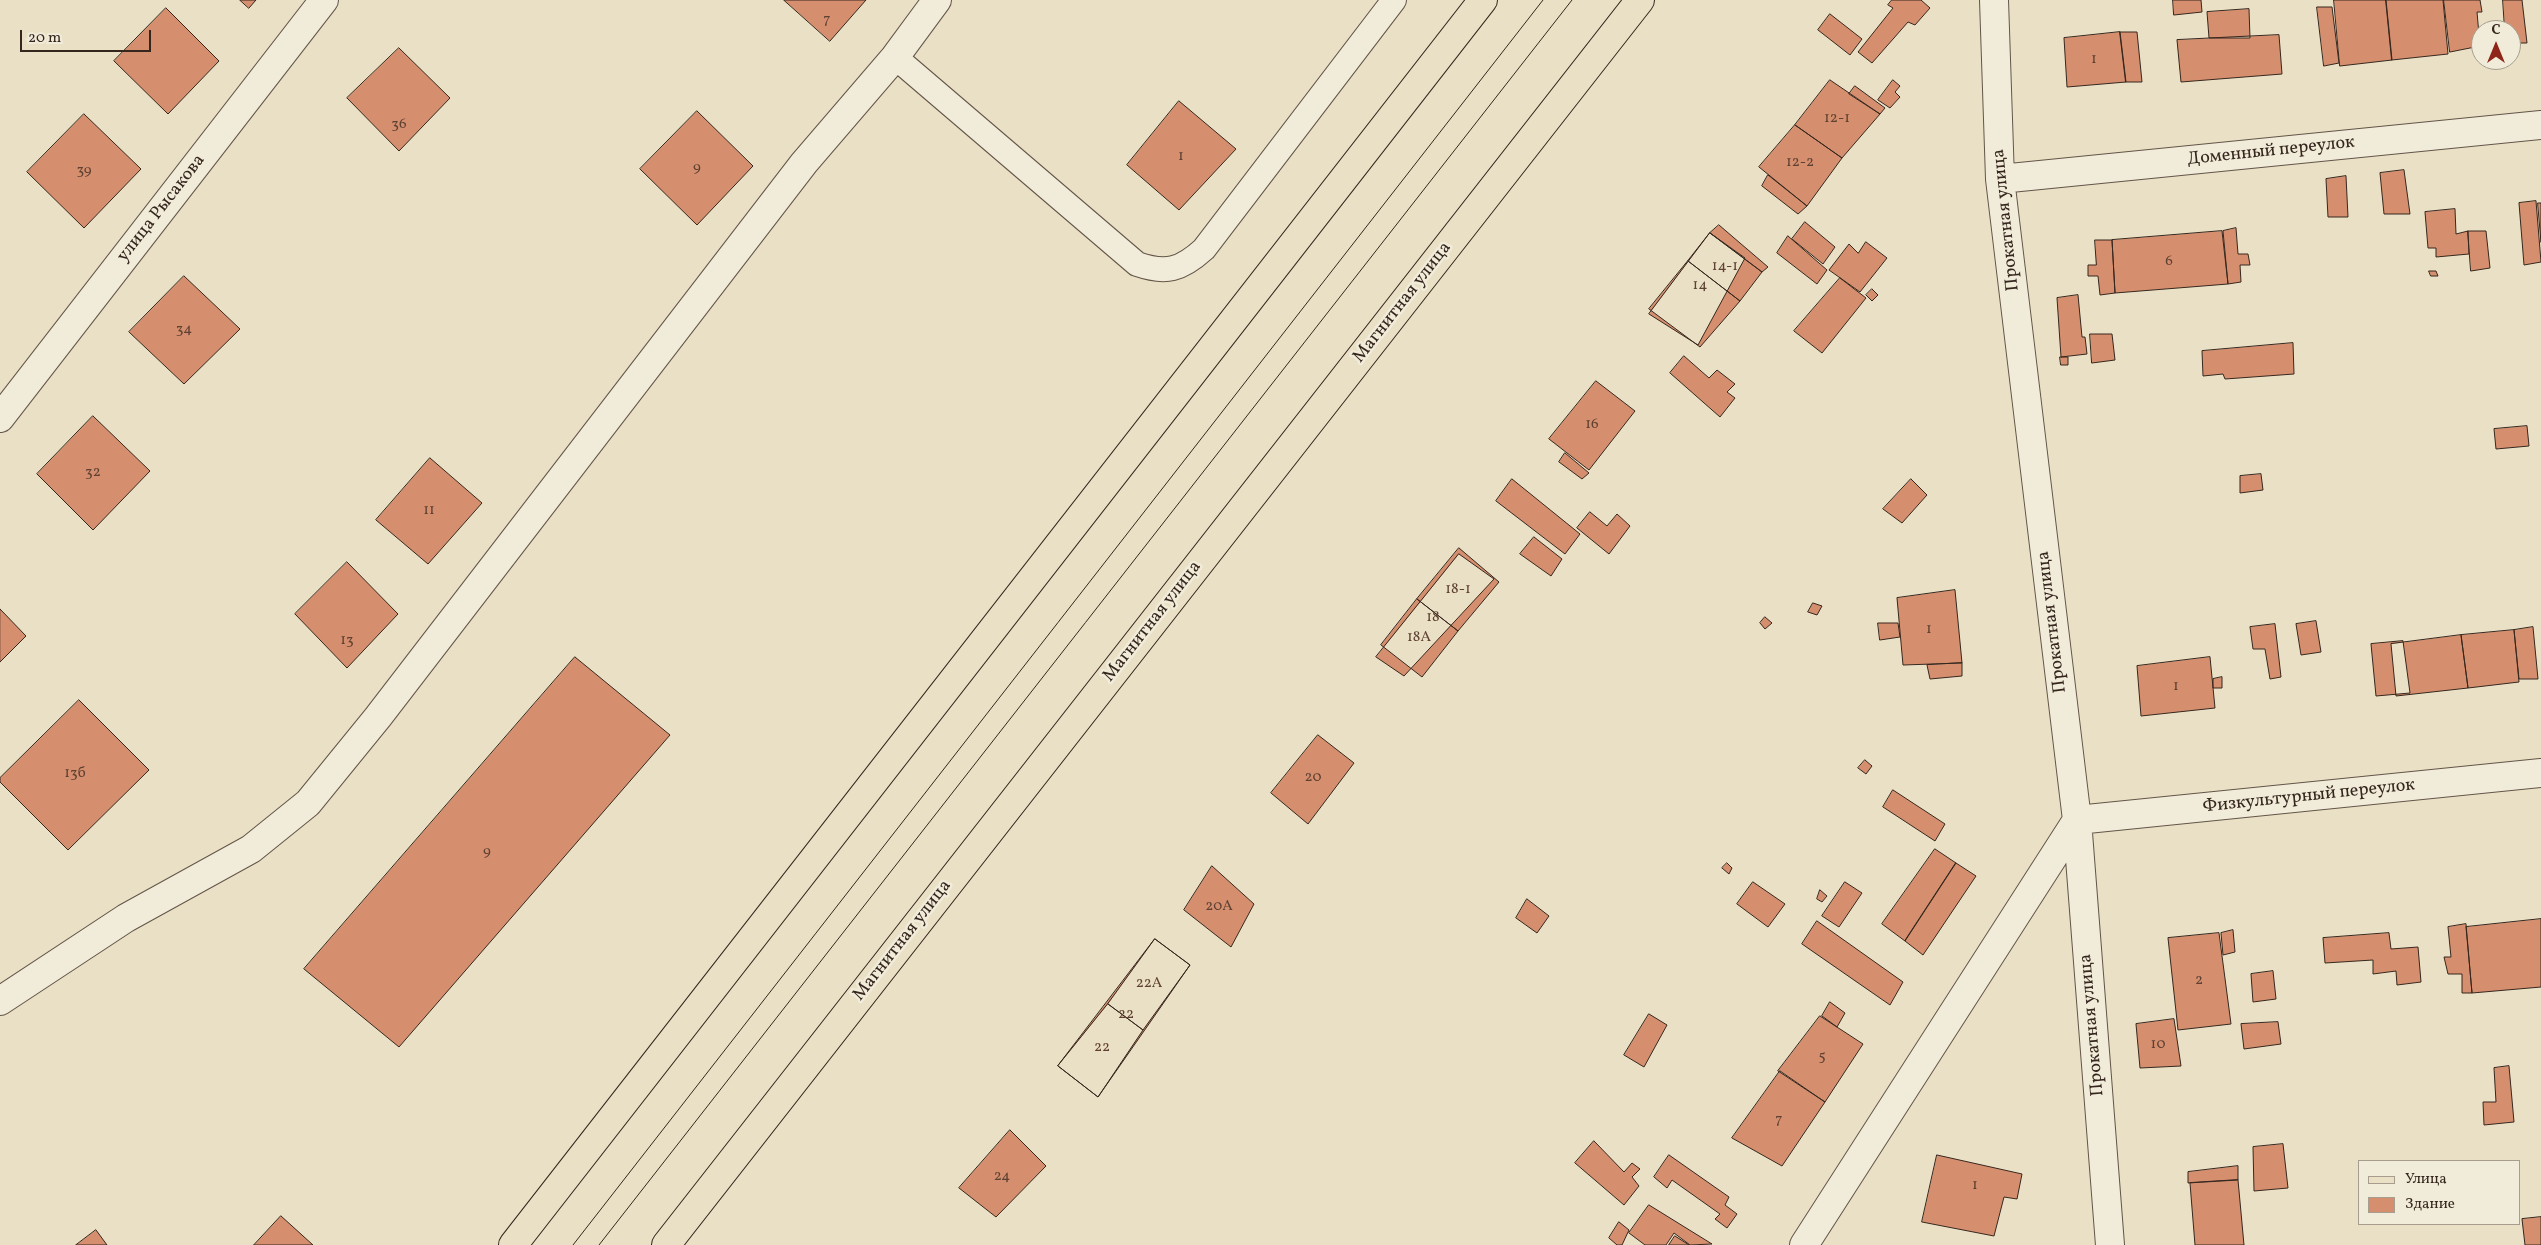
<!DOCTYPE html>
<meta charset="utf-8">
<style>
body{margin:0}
#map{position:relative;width:2541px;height:1245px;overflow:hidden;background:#eae0c5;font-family:Vollkorn,serif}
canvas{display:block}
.legend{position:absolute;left:2358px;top:1160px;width:162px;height:65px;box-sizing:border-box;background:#f1ebd9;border:1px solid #a69d8e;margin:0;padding:6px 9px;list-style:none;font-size:15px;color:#36271e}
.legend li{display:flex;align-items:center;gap:10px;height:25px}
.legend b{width:25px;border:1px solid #a69d8e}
.north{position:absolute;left:2471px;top:20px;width:50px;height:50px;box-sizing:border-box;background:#f1ebd9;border:1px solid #a69d8e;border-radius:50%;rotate:0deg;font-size:14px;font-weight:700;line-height:20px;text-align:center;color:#36271e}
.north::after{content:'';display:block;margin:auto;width:18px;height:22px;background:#8f2418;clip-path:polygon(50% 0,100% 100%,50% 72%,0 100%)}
.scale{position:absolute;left:20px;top:30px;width:131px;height:22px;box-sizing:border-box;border:2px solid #36271e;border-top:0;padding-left:6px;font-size:15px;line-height:18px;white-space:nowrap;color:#36271e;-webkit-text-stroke:4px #f1ebd9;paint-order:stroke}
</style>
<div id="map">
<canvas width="2541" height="1245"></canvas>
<ul class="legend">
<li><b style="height:6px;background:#eae0c5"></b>Улица</li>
<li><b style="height:14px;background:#d68f6e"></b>Здание</li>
</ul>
<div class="north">С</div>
<div class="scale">20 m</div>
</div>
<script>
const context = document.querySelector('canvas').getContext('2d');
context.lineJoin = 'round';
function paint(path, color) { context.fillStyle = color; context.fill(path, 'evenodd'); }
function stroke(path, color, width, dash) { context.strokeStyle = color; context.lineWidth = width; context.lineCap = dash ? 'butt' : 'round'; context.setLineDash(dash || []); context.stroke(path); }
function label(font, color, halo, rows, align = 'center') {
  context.font = font + ' Vollkorn,serif'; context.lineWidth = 5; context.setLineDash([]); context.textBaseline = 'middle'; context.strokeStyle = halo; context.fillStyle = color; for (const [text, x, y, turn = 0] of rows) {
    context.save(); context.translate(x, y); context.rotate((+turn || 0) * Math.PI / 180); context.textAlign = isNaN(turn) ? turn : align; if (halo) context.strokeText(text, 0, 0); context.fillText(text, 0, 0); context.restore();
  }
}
const building = new Path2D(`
 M240 0H256L249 8Z
 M784 0H866L830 41Z
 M1892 0H1921L1930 8 1915 25 1908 22 1872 63 1858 52 1893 8 1888 5Z
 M2173 0H2201L2202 12 2174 15Z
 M2334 0H2386L2392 60 2340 66Z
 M2386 0H2443L2448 54 2392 60Z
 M2444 0H2480L2482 12H2477L2480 46 2450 52Z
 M2503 0H2522L2527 43H2511V30H2505Z
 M2317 7H2332L2339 63 2324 66Z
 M166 8 219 61 168 114 114 61Z
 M2249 9 2250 38H2209L2207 12Z
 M1830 14 1862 39 1850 55 1818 30Z
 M2120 32H2137L2142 82H2126Z
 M2120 32 2126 82 2067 87 2064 38Z
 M2279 35 2282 74 2181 82 2177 40Z
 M399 48 450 98 399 151 347 98Z
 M1830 80 1880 114 1842 158 1795 125Z
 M1893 80 1900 86 1895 92 1900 97 1890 108 1878 100Z
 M1855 86 1885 108 1880 114 1849 94Z
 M1179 101 1236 149 1179 210 1127 165Z
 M697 111 753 166 697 225 640 169Z
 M84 114 141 169 84 228 27 172Z
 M1795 125 1842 158 1807 206 1759 167Z
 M2404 170 2410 214H2384L2380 173Z
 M1768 175 1807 206 1798 214 1762 186Z
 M2346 176 2348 217H2328L2326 179Z
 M2536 201 2541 262 2524 265 2519 203Z
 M2538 203H2541V242Z
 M2455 209 2456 234 2468 231 2469 254 2436 257V248H2428L2425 212Z
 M1805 222 1835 247 1823 264 1792 239Z
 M1719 225 1768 267 1762 272 1710 233Z
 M2236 228 2238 254H2248L2250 265H2240L2241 282 2228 284 2223 231Z
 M2222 231 2228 284 2115 293 2112 240Z
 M2468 231H2486L2490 268 2471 271Z
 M1710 233 1745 258 1698 345 1649 314Z
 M1710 233 1762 272 1740 301 1688 261Z
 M1788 236 1827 270 1817 284 1777 253Z
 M2095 240H2112L2115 293 2100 295 2098 276H2088V265H2096Z
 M1866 242 1887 258 1860 292 1829 270 1849 244 1858 253Z
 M1688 261 1740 301 1700 347 1649 309Z
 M2429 271H2436L2438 276H2431Z
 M184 276 240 329 184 384 129 332Z
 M1840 278 1866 298 1822 353 1794 331Z
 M1872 289 1878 295 1872 301 1866 295Z
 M2078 295 2082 337H2085L2087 354 2061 357 2057 298Z
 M2090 334H2112L2115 360 2092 363Z
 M2293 343 2294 374 2225 379 2223 374 2203 376 2202 351Z
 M1684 356 1709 378 1717 370 1735 384 1727 392 1735 398 1720 417 1670 373Z
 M2060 357H2068V365H2061Z
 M1596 381 1635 411 1589 470 1549 439Z
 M93 416 150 471 93 530 37 474Z
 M2527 426 2529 446 2496 449 2494 429Z
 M1565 453 1589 473 1582 479 1559 462Z
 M430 458 482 503 428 564 376 520Z
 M2261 474 2263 490 2240 493V476Z
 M1512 479 1580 534 1565 554 1496 501Z
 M1911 479 1927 495 1902 523 1883 509Z
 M1590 512 1607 526 1617 514 1630 526 1609 554 1577 528Z
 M1534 537 1562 559 1551 576 1520 554Z
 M1459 548 1499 582 1458 631 1417 599Z
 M1459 554 1494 579 1404 676 1376 657Z
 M347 562 398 614 347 668 295 614Z
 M1955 590 1962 663 1903 665 1897 598Z
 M1417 599 1458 631 1422 677 1381 645Z
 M1813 603 1822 606 1817 615 1808 612Z
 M0 609 26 636 0 662Z
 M1765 617 1772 623 1765 629 1760 623Z
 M2316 621 2321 652 2301 655 2296 624Z
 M1878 623H1898L1900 637 1880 640Z
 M2275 624 2281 677 2270 679 2265 649H2253L2250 627Z
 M2533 627 2538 679H2519L2514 630Z
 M2514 630 2519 682 2468 688 2461 635Z
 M2461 635 2468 688 2396 696 2391 644Z
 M2403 641 2410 693 2376 696 2371 644Z
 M575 657 670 735 399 1047 304 969Z
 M2210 657 2215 708 2141 716 2137 666Z
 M1962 663V676L1930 679 1927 665Z
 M2222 677V688H2213V679Z
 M79 700 149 770 68 850 0 782V778Z
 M1318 735 1354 763 1308 824 1271 793Z
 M1865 760 1872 766 1866 774 1858 768Z
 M1893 790 1945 824 1935 841 1883 807Z
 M1935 849 1956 863 1905 941 1882 924Z
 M1727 863 1732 868 1729 874 1722 868Z
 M1956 863 1976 876 1923 955 1905 941Z
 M1212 866 1254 904 1231 947 1184 910Z
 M1753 882 1785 904 1768 927 1737 904Z
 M1845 882 1862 893 1839 927 1822 916Z
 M1820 890 1827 896 1822 902 1817 899Z
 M1527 899 1549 916 1537 933 1516 918Z
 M2541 919V987L2472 993 2466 927Z
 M1817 921 1903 982 1890 1005 1802 944Z
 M2466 924 2472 993H2462V974H2448L2444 957H2451L2448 927Z
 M2233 930 2235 952 2223 955 2221 933Z
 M2219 933 2231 1024 2178 1030 2168 938Z
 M2389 933 2391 949 2418 947 2421 982 2397 985 2396 971 2373 974V960L2325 963 2323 938Z
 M1155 939 1190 965 1143 1030 1108 1004Z
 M1155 939 1190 965 1098 1097 1058 1066Z
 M2273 971 2276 999 2253 1002 2251 974Z
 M1830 1002 1845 1013 1837 1027 1822 1016Z
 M1108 1004 1143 1030 1098 1097 1058 1066Z
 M1649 1014 1667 1025 1644 1067 1624 1055Z
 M1820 1016 1863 1044 1825 1102 1778 1071Z
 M2174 1019 2181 1066 2140 1068 2136 1024Z
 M2278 1022 2281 1044 2244 1049 2241 1024Z
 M2509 1066 2514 1122 2484 1125 2483 1102H2496L2494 1068Z
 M1780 1071 1825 1102 1782 1166 1732 1138Z
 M1010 1130 1046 1166 996 1217 959 1188Z
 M1594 1141 1624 1172 1632 1163 1640 1169 1632 1177 1639 1186 1624 1205 1575 1163Z
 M2283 1144 2288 1188 2254 1191 2253 1147Z
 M1669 1155 1729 1197 1725 1205 1737 1214 1727 1228 1715 1219 1720 1214 1672 1180 1667 1188 1654 1177Z
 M1937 1155 2022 1174 2017 1199 2004 1197 1994 1236 1922 1222Z
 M2238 1166V1180L2188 1183V1172Z
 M2238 1180 2244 1245H2195L2190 1183Z
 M1649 1205 1712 1244 1690 1245 1674 1233 1666 1245H1645L1629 1233Z
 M281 1216 313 1245H254Z
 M2541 1217V1245H2525L2522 1219Z
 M1619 1222 1629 1230 1622 1245H1617L1609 1238Z
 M96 1230 107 1245H76Z
 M1675 1236 1689 1245H1669Z`);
const lane = new Path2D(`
 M895 57 1137 264C1166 274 1181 270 1204 249L1394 0`);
const street = new Path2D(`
 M1994 0 2000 179 2077 820 2110 1245
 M2000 179 2541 125
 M0 418 324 0
 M0 1001 126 918 251 849 308 803 378 717 804 163 895 57 937 0
 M1804 1245 2077 820 2541 773`);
const primary = new Path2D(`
 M513 1245 1483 0
 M666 1245 1640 0`);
const tram = new Path2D(`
 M573 1245 1543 0
 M599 1245 1572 0`);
const numberNames = [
 ["7",827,20],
 ["1",2094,60],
 ["12-1",1837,119],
 ["36",399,125],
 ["1",1181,157],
 ["12-2",1800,163],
 ["9",697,168],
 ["39",84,171],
 ["6",2169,262],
 ["14-1",1725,267],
 ["14",1700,286],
 ["34",184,330],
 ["16",1592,425],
 ["32",93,473],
 ["11",429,511],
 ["18-1",1458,590],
 ["18",1433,618],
 ["1",1929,630],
 ["18А",1419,638],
 ["13",347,641],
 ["1",2176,687],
 ["13б",75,774],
 ["20",1313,778],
 ["9",487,852],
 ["20А",1219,907],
 ["2",2199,981],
 ["22А",1149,984],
 ["22",1126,1015],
 ["10",2158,1045],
 ["22",1102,1048],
 ["5",1822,1057],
 ["7",1779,1120],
 ["24",1002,1177],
 ["1",1975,1186]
];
const streetNames = [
 ["Доменный переулок",2271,152,-6],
 ["улица Рысакова",162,209,-52],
 ["Прокатная улица",2007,220,-96],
 ["Магнитная улица",1403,303,-52],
 ["Магнитная улица",1153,622,-52],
 ["Прокатная улица",2053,622,-97],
 ["Физкультурный переулок",2309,797,-6],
 ["Магнитная улица",903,941,-52],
 ["Прокатная улица",2093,1025,-95]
];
paint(building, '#d68f6e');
stroke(building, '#36271e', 1);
stroke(lane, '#635548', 26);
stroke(street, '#635548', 30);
stroke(primary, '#36271e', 30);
stroke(lane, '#f1ebd9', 24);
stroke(street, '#f1ebd9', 28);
stroke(primary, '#eae0c5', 28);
stroke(tram, '#36271e', 1);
label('15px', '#5e4132', null, numberNames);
label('18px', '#36271e', '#f1ebd9', streetNames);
</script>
